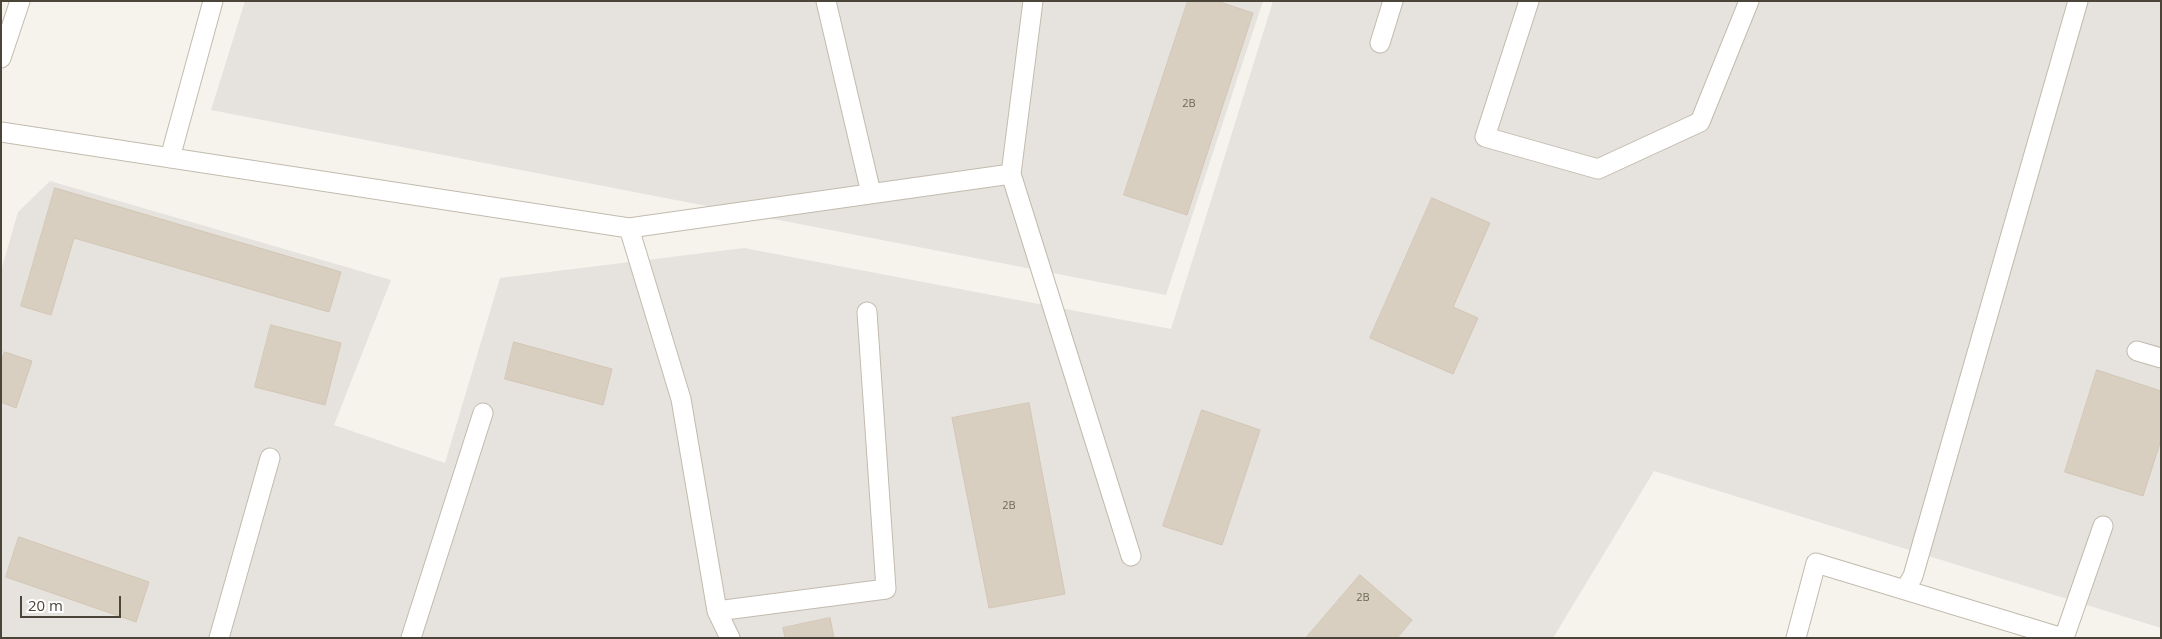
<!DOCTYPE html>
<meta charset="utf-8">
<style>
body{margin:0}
#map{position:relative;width:2162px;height:639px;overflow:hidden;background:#f6f3ec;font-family:"Open Sans",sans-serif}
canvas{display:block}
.frame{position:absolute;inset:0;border:2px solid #4b4439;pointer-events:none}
.scale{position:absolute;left:20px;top:596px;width:101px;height:22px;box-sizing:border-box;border:2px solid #4b4439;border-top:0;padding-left:6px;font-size:15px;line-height:18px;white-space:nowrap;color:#4b4439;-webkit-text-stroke:4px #fff;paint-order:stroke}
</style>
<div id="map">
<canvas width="2162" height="639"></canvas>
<div class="frame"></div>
<div class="scale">20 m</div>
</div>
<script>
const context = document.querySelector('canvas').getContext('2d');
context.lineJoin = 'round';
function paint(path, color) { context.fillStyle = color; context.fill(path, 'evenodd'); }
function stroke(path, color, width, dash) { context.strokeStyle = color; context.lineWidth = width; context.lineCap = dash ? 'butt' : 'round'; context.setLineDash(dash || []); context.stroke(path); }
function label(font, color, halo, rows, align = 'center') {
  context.font = font + ' "Open Sans",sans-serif'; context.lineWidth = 4; context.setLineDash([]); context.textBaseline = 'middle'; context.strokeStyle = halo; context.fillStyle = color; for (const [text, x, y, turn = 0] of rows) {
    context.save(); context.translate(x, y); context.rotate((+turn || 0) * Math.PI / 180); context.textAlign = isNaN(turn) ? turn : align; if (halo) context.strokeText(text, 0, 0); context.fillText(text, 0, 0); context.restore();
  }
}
const industrial = new Path2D(`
 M245 1H1263L1166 295 211 110Z
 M1273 1H2161V628L1654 471 1553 638H1V271L18 212 50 181 391 280 334 425 445 463 500 278 744 248 1171 329Z`);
const building = new Path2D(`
 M1188 1H1217L1253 13 1187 215 1124 195Z
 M55 188 341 272 329 312 74 238 51 315 21 306Z
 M1432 198 1490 223 1453 307 1478 318 1453 374 1370 338Z
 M271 325 341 343 325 405 255 387Z
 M514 342 612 369 603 405 505 379Z
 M5 352 32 361 16 408 1 402V362Z
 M2097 370 2161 391V440L2143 496 2065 472Z
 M1029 403 1065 594 989 608 952 418Z
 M1202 410 1260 430 1222 545 1163 526Z
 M19 537 149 582 136 622 6 577Z
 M1360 575 1412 620 1397 638H1306Z
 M830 618 834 638H785L783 628Z`);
const lane = new Path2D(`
 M826 1 871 193
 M1529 1 1485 137 1598 169 1700 122 1749 1
 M1380 43 1393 1
 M1 58 20 1
 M1 132 629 228 681 399 717 611 730 638
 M170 158 213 1
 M1011 174 1131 556
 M629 228 1011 174 1033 1
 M2137 351 2161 358
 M1905 590 1913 576 2078 1
 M717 611 886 589 867 312
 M219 638 270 458
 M411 638 483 413
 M1796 638 1816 563 2063 638
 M2064 638 2103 526`);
const numberNames = [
 ["2В",1189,104],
 ["2В",1009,506],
 ["2В",1363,598]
];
paint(industrial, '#e6e2dd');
paint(building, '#d8cfc1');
stroke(building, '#d3c7b4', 1);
stroke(lane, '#c2bbae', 21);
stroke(lane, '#fff', 19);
label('11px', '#6e675b', null, numberNames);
</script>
